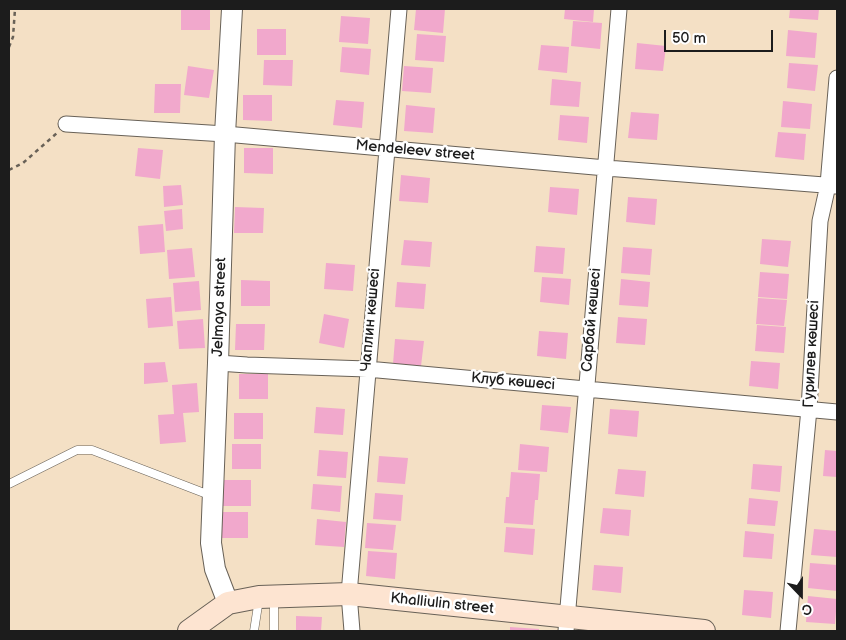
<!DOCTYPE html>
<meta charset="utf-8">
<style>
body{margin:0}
#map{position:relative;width:846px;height:640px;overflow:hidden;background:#f4e0c5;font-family:"Balsamiq Sans",sans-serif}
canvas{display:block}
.frame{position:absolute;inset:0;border:10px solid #1c1c1c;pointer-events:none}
.north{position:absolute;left:776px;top:570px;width:50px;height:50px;-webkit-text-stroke:4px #fff;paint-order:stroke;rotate:158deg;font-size:14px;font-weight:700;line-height:20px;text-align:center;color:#1c1c1c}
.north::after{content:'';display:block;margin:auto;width:18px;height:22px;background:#1c1c1c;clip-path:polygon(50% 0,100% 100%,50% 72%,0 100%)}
.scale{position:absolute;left:664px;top:30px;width:109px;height:22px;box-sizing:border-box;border:2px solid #1c1c1c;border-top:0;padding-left:6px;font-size:15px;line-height:18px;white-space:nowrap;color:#1c1c1c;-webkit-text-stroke:4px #fff;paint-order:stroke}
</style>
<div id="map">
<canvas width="846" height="640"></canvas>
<div class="frame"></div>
<div class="north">С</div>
<div class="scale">50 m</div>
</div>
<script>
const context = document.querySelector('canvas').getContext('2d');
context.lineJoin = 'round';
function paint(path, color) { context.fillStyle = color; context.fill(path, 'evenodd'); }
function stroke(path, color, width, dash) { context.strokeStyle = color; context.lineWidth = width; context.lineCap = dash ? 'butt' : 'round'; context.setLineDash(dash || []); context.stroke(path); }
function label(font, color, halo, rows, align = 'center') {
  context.font = font + ' "Balsamiq Sans",sans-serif'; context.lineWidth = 5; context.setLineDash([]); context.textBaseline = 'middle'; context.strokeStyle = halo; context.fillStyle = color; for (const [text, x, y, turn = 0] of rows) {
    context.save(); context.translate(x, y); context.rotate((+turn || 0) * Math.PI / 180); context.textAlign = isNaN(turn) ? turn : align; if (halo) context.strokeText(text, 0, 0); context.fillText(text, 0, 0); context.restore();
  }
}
const building = new Path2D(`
 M181 9H210V30H181Z
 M416 9H445L443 33 414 30Z
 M565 9H594L593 22 564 19Z
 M790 9H819L818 20 789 18Z
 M341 16 370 18 368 44 339 42Z
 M573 21 602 23 600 49 571 46Z
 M257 29H286V55H257Z
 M788 30 817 33 815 58 786 56Z
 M417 34 446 36 444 62 415 60Z
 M637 43 666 46 663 71 635 69Z
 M541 45 569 47 567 73 538 70Z
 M342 47 371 49 369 75 340 72Z
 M264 60H293L292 86 263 85Z
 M789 63 818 65 815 91 787 88Z
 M188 66 214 70 209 98 184 95Z
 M404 66 433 68 431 93 402 91Z
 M552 79 581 82 579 107 550 105Z
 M155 84H181L180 113H154Z
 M243 95H272V121L243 120Z
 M336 100 364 102 362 128 333 125Z
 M783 101 812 104 810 129 781 127Z
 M406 105 435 108 433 133 404 131Z
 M631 112 659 114 657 140 628 138Z
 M560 115 589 117 587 143 558 140Z
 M778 132 806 134 804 160 775 157Z
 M138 148 163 150 160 179 135 176Z
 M244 148H273V174L244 173Z
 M401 175 430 178 428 203 399 201Z
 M181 185 183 205 164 207 163 186Z
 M550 187 579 189 577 215 548 212Z
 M628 197 657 199 655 225 626 222Z
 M235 207 264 208 263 233H234Z
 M182 209 183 229 166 231 164 211Z
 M163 224 165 252 140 254 138 226Z
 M762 239 791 241 788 267 760 264Z
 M404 240 432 242 430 267 401 265Z
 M536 246 565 248 563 274 534 272Z
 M623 247 652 249 650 275 621 273Z
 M192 248 195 277 169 279 167 250Z
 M326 263 355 265 353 291 324 289Z
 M760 272 789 274 787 299 758 297Z
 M542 277 571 279 569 305 540 302Z
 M621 279 650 282 648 307 619 305Z
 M241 280 270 281V306H241Z
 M199 281 201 310 175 312 173 283Z
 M397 282 426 284 424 309 395 307Z
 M171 297 173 326 148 328 146 299Z
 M758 298 787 300 784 326 756 324Z
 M324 314 349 319 344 348 319 343Z
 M618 317 647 319 645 345 616 343Z
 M203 319 205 348 179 349 177 321Z
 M236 324H265L264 350H235Z
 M757 325 786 327 784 353 755 351Z
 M539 331 568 333 566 359 537 356Z
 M395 339 424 341 421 366 393 364Z
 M751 361 780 363 778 389 749 386Z
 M165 362 168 382 144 384V363Z
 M239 374H268V399H239Z
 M197 383 199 412 183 413 186 442 160 444 158 415 174 414 172 385Z
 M542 405 571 407 568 433 540 430Z
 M316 407 345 409 343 435 314 433Z
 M610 409 639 411 637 437 608 434Z
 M234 413H263V439H234Z
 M232 444H261V469H232Z
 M520 444 549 447 547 472 518 470Z
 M319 450 348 452 346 478 317 476Z
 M825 450 837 451V477L823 476Z
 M379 456 408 458 405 484 377 482Z
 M753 464 782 466 780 492 751 489Z
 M618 469 646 471 644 497 615 494Z
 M511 472 540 474 538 500H535L533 525 504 523 506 497H509Z
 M222 480H251V506H222Z
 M313 484 342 486 340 512 311 509Z
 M375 493 403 495 401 521 373 519Z
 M749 498 778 501 775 526 747 524Z
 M603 508 631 510 629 536 600 533Z
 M219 512H248V538H219Z
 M317 519 346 522 344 547 315 545Z
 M367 523 396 525 393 550 365 548Z
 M506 527 535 529 533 555 504 552Z
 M814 529 837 531V557L811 555Z
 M745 531 774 534 772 559 743 557Z
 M368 551 397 553 395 579 366 576Z
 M810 563 837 565V591L808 588Z
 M594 565 623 567 621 593 592 590Z
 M744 590 773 592 771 618 742 615Z
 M808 596 837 599 835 624 806 622Z
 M296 616 322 617 321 631H296Z
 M510 627 539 629V631H510Z`);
const path = new Path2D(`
 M9 47 13 37 15 9
 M9 170 23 163 57 133`);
const service = new Path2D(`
 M9 484 77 450H92L212 496
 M254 631 259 599
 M274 631V598`);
const minor = new Path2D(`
 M66 124 225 134 606 168 837 186
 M218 363 247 365 367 369 837 412
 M352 631 349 594 399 9
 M566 631 619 9
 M788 631 809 409 820 221 828 185 837 78`);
const tertiary = new Path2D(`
 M228 603 215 569 211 543 218 363 225 134 232 9`);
const secondary = new Path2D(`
 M189 631 228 603 259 597 349 594 704 631`);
const streetNames = [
 ["Mendeleev street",415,151,5],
 ["Jelmaya street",220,307,-88],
 ["Чаплин көшесі",371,320,-85],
 ["Сарбай көшесі",592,320,-85],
 ["Гурилев көшесі",812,354,-87],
 ["Клуб көшесі",513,382,5],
 ["Khalliulin street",442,604,6]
];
paint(building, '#f1a8cc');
stroke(service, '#686157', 9);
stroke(minor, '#686157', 17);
stroke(tertiary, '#686157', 22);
stroke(secondary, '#686157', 24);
stroke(path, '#686157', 2.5, [4, 4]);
stroke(service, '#fff', 8);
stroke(minor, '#fff', 15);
stroke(tertiary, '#fff', 20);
stroke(secondary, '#fde4d1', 22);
label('15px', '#1c1c1c', '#fff', streetNames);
</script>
